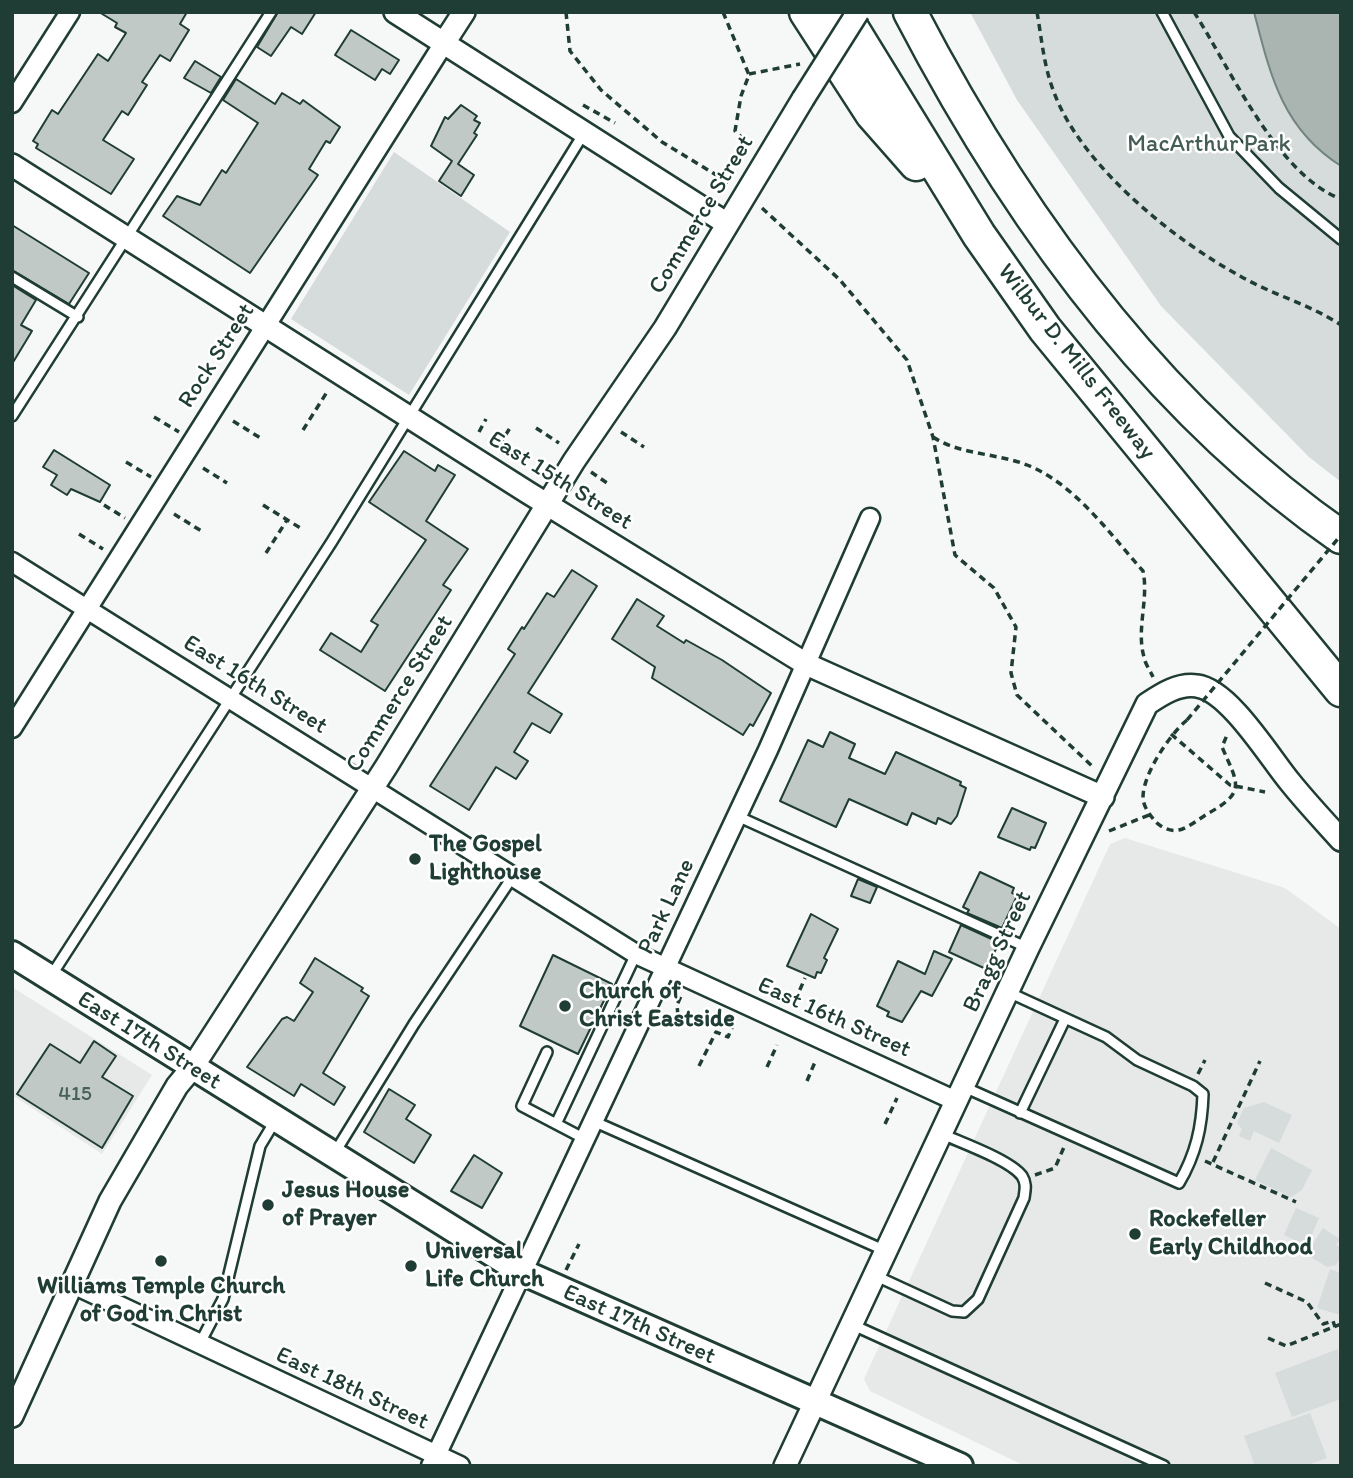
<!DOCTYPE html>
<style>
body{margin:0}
#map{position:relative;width:1353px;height:1478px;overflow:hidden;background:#f6f7f7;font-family:Itim,sans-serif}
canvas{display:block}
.frame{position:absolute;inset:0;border:14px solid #1f3d34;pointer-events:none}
</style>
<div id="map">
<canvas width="1353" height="1478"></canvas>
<div class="frame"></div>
</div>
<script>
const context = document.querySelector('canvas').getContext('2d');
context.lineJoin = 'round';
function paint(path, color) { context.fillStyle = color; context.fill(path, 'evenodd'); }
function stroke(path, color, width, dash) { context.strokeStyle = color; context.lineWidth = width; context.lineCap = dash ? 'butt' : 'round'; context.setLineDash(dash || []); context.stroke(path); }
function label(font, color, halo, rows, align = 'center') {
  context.font = font + ' Itim,sans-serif'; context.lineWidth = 5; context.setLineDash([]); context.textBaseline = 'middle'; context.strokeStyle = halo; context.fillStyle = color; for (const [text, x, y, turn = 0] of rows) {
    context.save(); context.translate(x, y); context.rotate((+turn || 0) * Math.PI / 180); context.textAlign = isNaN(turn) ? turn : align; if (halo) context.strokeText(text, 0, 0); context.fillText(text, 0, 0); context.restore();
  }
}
const built = new Path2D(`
 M1125 838 1285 888 1341 929V1466H1025L870 1391 864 1379 1110 844Z
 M12 987 152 1075 102 1154 12 1095Z`);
const green = new Path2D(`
 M970 12H1341V482L1309 457 1161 306 1017 100Z
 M394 152 510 232 409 395 291 319Z
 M1264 1102 1292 1115 1279 1143 1254 1131 1250 1141 1239 1136 1242 1129 1237 1123 1244 1108Z
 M1271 1148 1312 1170 1302 1190 1291 1197 1255 1180Z
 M1296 1208 1319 1218 1307 1246 1284 1235Z
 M1323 1228 1340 1239 1336 1245 1341 1248V1257L1336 1265 1327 1267 1306 1254Z
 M1330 1269 1341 1273 1340 1315 1317 1308Z
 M1338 1349 1341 1399 1292 1417 1275 1373Z
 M1310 1413 1327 1458 1305 1466H1255L1244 1436Z`);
const water = new Path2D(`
 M1254 12H1341V166C1282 129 1270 74 1254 12Z`);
const building = new Path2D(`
 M99 12H187L180 24 189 30 170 61 160 55 142 82 147 85 128 115 122 111 103 140 134 159 111 194 36 148 38 144 33 141 52 110 58 114 98 54 108 61 126 33 115 27 117 23Z
 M278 12H316L302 34 291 27 271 56 257 47Z
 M351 30 399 60 390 74 382 69 375 80 335 55Z
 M195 61 221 77 211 93 184 78Z
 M236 79 275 104 282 93 300 104 303 100 340 127 330 143 326 141 309 169 318 175 250 273 163 216 177 196 200 205 222 170 226 173 258 123 223 100Z
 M461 105 477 116 474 120 480 123 474 133 477 135 458 164 474 175 461 196 439 181 452 161 431 146 445 117 448 119Z
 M12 225 89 273 69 304 12 270Z
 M12 285 36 300 21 325 32 331 12 364Z
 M54 450 110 485 100 502 71 489 67 495 51 485 57 475 43 467Z
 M404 451 435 471 438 465 455 475 426 521 468 549 443 585 451 590 385 691 320 650 331 633 361 652 378 625 371 621 426 540 369 502Z
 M572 570 597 586 528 693 562 714 550 733 532 723 514 752 528 761 516 779 496 767 469 810 430 786 515 654 508 649 522 627 524 629 547 593 554 597Z
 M637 599 664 616 657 626 684 643 686 640 722 660 771 693 753 726 750 724 743 735 652 678 655 667 612 639Z
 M830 732 855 744 849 758 885 774 896 752 961 782 960 785 966 788 957 816 951 824 938 818 936 824 912 813 907 825 849 799 836 827 780 801 808 740 823 747Z
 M1012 808 1046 823 1035 848 1031 847 1030 850 998 837Z
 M980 872 1014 888 1012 893 1017 896 1002 928 967 913 969 910 963 907Z
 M858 879 877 887 870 903 851 896Z
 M811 914 838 929 824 958 827 960 821 973 817 972 815 978 787 966Z
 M961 925 996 941 994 945 997 947 986 969 949 952Z
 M934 951 952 959 932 996 921 991 902 1022 887 1016 889 1012 877 1006 898 961 925 974Z
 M553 955 612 984 578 1054 520 1026Z
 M315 958 363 988 361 991 369 996 323 1073 345 1087 334 1105 301 1084 294 1096 247 1067 282 1019 287 1017 294 1021 313 992 300 983Z
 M94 1041 116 1056 102 1077 133 1096 102 1148 17 1094 50 1044 80 1063Z
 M389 1089 415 1105 406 1119 431 1135 414 1163 364 1132Z
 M474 1155 502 1173 482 1208 451 1191Z`);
const path = new Path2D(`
 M566 12 570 51 601 90 662 142 731 184
 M723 12 749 75 741 96 735 131 750 145
 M1037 12C1042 41 1044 68 1055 95 1083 167 1174 240 1240 276 1273 295 1309 304 1341 325
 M1194 12C1230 68 1277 175 1341 199
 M749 74 800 64
 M583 105 615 123
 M762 208 840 280 907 360 933 437 955 555 994 588 1016 627 1011 673 1017 695 1093 767
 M154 417 179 432
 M233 421 262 439
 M536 428 559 443
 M303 430 327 392
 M479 432 486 419
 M621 432 644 447
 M933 437C960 455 997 453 1027 465 1075 484 1109 533 1143 571 1149 599 1136 629 1144 657 1145 664 1150 670 1153 677
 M499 445 512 425
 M126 462 151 477
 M203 468 227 483
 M591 472 610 485
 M104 505 125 518
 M263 505 302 529
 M174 514 203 532
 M79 534 103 549
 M266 553 287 520
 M1187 720C1170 734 1143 774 1143 797 1143 806 1149 814 1155 821 1160 827 1170 832 1179 830 1188 828 1199 819 1207 814 1247 792 1238 784 1222 747L1227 735
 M1171 734 1230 785 1265 792
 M1109 831 1149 815
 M795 1001 805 978
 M679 1027 677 1005 682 994
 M699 1066 716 1032 728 1037 733 1025
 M767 1067 777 1045
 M1198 1074 1205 1060
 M807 1081 815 1062
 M885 1124 897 1098
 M1205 1161 1296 1202
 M1213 1162 1260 1061
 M1035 1175 1055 1168 1064 1147
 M566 1270 579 1244
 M1265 1283 1307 1302 1323 1324 1333 1321 1335 1327
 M1268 1338 1286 1346 1341 1324`);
const service = new Path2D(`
 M1162 12 1229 136 1279 188 1341 239
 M12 277 78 317
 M12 416 271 12
 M737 816 1028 948
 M51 976 331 543 584 133
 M547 1052 522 1106 585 1139
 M964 1087 1179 1183C1196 1154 1202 1127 1203 1094L1193 1086 1137 1060 1106 1037 1008 992
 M1020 1113 1065 1019
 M593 1121 886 1251
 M556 1124 636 954
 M334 1154 414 1024 513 876
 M876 1276 952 1311 964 1312 978 1299 1024 1198C1025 1190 1027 1184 1022 1176 1010 1160 962 1143 942 1134
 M853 1325 1164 1466
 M199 1345 223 1299 260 1146 275 1121`);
const minor = new Path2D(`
 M12 103 70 12
 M12 562 636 954 956 1101
 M12 728 444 43
 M73 1284 460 1466
 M431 1466 768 750 870 518`);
const tertiary = new Path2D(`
 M395 12 726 223
 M444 43 464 12
 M12 165 527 492 806 664 1103 797
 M12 1416 110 1201 177 1086 192 1068 386 767 574 461 665 328 803 99
 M785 1466 1028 948 1147 704C1162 694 1179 683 1197 686 1229 690 1270 758 1290 782 1306 802 1324 821 1341 840`);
const secondary = new Path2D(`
 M12 954 522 1272 960 1466`);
const motorway = new Path2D(`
 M806 12 872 114 916 164
 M842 12 979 235 1045 329 1341 690
 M910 12C1014 212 1154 407 1341 537`);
const pathBridge = new Path2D(`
 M1187 720 1341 535`);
const tertiaryBridge = new Path2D(`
 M803 99 858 12`);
const markers = [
 [415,859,7,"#1f3d34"],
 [565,1006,7,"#1f3d34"],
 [268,1205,7,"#1f3d34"],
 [1135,1234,7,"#1f3d34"],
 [161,1261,7,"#1f3d34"],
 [411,1266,7,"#1f3d34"]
];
const numberNames = [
 ["415",75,1095]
];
const parkNames = [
 ["MacArthur Park",1209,145]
];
const streetNames = [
 ["Commerce Street",702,215,-59],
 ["Rock Street",217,356,-57],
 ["Wilbur D. Mills Freeway",1076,362,52],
 ["East 15th Street",560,481,32],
 ["East 16th Street",255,685,32],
 ["Commerce Street",400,694,-58],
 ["Park Lane",667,907,-65],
 ["Bragg Street",998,952,-65],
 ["East 16th Street",834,1018,24],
 ["East 17th Street",149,1041,32],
 ["East 17th Street",639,1325,24],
 ["East 18th Street",352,1389,25]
];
const poiNames = [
 ["The Gospel",429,845],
 ["Lighthouse",429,873],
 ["Church of",579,992],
 ["Christ Eastside",579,1020],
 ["Jesus House",282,1191],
 ["of Prayer",282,1219],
 ["Rockefeller",1149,1220],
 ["Early Childhood",1149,1248],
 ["Universal",425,1252],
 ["Life Church",425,1280],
 ["Williams Temple Church",161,1287,"center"],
 ["of God in Christ",161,1315,"center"]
];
paint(built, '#e6e9e8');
paint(green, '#d6dcdb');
paint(water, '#aab5b1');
stroke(water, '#72857f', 2);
paint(building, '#c0c9c6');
stroke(building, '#1f3d34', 2);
stroke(service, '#1f3d34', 14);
stroke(minor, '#1f3d34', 23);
stroke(tertiary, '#1f3d34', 26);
stroke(secondary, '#1f3d34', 30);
stroke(motorway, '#1f3d34', 37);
stroke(path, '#1f3d34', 3.5, [7, 5]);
stroke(service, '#fff', 9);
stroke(minor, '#fff', 18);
stroke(tertiary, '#fff', 21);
stroke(secondary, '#fff', 24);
stroke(motorway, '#fff', 32);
stroke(tertiaryBridge, '#1f3d34', 26, []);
stroke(pathBridge, '#1f3d34', 3.5, [7, 5]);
stroke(tertiaryBridge, '#fff', 21);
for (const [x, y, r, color] of markers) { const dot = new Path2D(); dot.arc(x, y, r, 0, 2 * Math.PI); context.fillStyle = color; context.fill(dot); stroke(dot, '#fff', 2.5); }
label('21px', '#476058', null, numberNames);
label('24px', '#445d55', '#fff', parkNames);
label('24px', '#1f3d34', '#fff', streetNames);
label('bold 24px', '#1f3d34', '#fff', poiNames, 'left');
</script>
